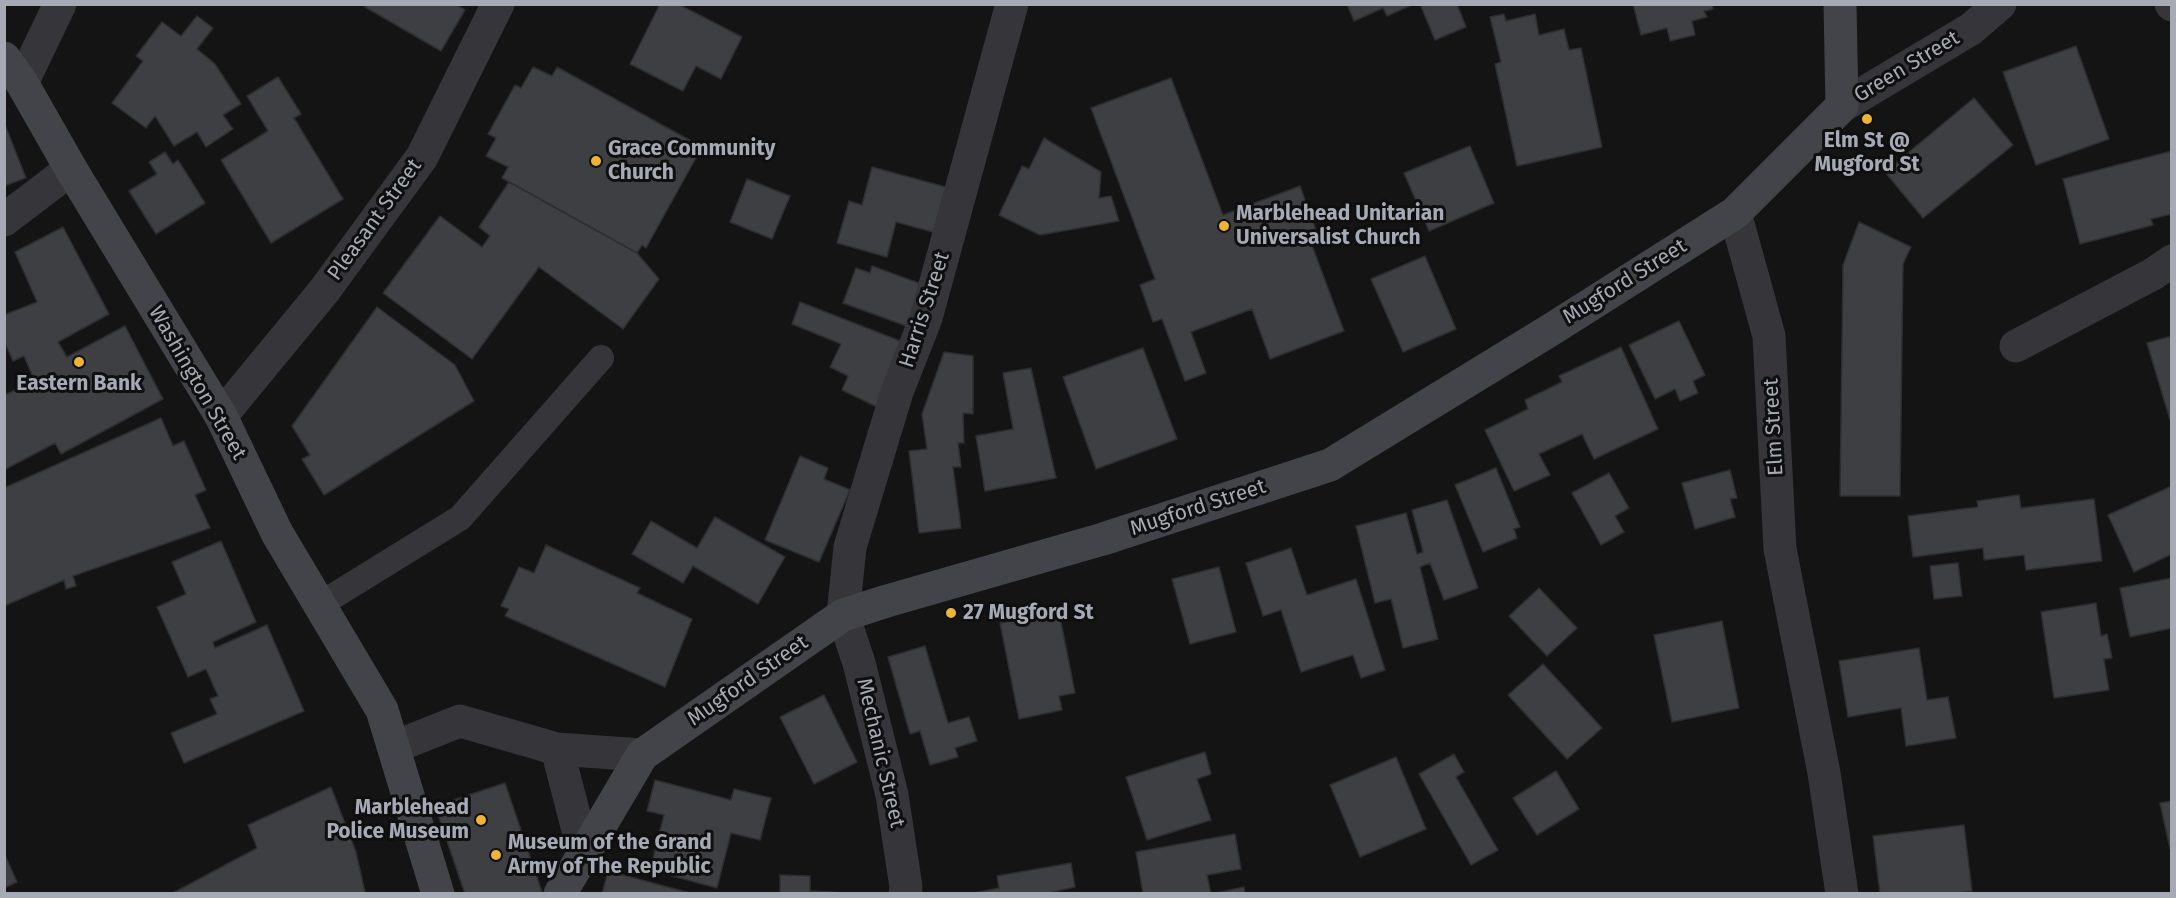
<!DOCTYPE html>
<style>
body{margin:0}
#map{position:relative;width:2176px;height:898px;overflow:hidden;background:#141415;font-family:"Fira Sans",sans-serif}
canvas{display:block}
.frame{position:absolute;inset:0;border:6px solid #a6aab5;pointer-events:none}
</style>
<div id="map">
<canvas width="2176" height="898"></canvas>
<div class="frame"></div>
</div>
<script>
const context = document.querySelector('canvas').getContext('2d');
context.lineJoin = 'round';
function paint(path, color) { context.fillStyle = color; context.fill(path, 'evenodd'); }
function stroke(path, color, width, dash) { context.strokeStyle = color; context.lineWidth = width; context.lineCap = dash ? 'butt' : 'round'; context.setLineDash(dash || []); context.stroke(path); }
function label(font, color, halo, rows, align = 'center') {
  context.font = font + ' "Fira Sans",sans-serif'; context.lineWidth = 6; context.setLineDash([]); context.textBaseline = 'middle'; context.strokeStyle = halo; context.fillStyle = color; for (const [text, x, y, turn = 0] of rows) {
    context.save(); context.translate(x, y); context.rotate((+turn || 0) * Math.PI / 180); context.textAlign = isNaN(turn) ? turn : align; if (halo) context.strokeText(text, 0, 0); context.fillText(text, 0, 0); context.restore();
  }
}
const building = new Path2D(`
 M367 4H455L465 10 441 51 365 7Z
 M660 4H678L742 37 721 79 696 66 683 91 630 64Z
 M1347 4H1414L1387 16 1383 8 1354 21Z
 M1420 4H1457L1466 27 1435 40Z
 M1633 4H1712L1713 9 1704 11 1707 17 1692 21 1695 35 1670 41 1667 28 1641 35Z
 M1504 14 1506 21 1535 14 1539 35 1564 29 1569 50 1581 48 1602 147 1517 166 1495 64 1501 62 1490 17Z
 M197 16 213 28 197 49 215 64 241 104 223 115 233 129 206 147 197 132 174 146 155 116 146 128 112 103 143 61 136 56 162 22 181 36Z
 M2076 46 2109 139 2036 165 2003 72Z
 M533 67 552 76 557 67 702 147 646 248 642 245 637 253 502 178 508 167 486 156 496 138 488 134 515 85 521 88Z
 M278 77 301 114 294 118 343 199 271 243 221 160 268 131 247 96Z
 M1171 78 1223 215 1300 186 1318 236 1310 240 1344 331 1270 359 1252 309 1191 332 1206 373 1185 381 1162 319 1153 322 1140 285 1155 279 1091 108Z
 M1974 98 2013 145 1923 218 1885 172Z
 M4 122 26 178 4 186Z
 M1044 138 1101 172 1099 198 1111 196 1119 221 1040 235 999 215 1022 166 1029 169Z
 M1470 146 1494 203 1429 231 1404 173Z
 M2172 151V214L2151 219 2153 225 2080 244 2063 179Z
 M165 152 173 164 178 160 205 203 156 234 129 191 157 174 149 162Z
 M872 167 953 189 940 234 896 222 887 257 837 243 849 201 862 205Z
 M747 179 790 196 772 239 730 222Z
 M509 182 637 253 659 279 623 329 539 267 472 359 383 293 440 216 482 247 490 236 479 227Z
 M1859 222 1911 247 1903 264 1900 496H1840L1843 265Z
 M63 227 109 314 58 342 67 357 125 326 163 399 61 454 55 443 4 470V395L35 382 24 356 13 361 4 341V315L37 302 15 252Z
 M1425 256 1456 329 1403 352 1371 279Z
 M872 266 924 285 909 327 843 303 856 268 870 273Z
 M800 302 908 344 877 407 842 390 848 376 830 367 841 344 792 324Z
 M377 307 455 365 474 401 324 495 302 459 310 455 292 426Z
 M1679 321 1705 375 1693 381 1698 393 1680 401 1675 389 1655 399 1629 345Z
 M2172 336V419L2170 420 2147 343Z
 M1621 347 1658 429 1594 459 1582 434 1539 454 1550 475 1514 491 1485 430 1528 409 1525 400 1562 382 1559 376Z
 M1143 348 1177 439 1096 469 1063 377Z
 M944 352 973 356V414L963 413 964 443H958L961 467H953L961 528 919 533 909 451 927 449 922 414Z
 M1031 368 1056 478 985 491 976 436 1013 429 1003 373Z
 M161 418 173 446 184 441 206 490 195 495 210 528 73 576 76 586 66 589 64 580 4 606V488Z
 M800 456 828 468 824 479 850 490 819 562 765 540Z
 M1496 468 1520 527 1514 529 1517 538 1483 552 1455 485Z
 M1730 470 1737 498 1730 499 1735 517 1695 529 1682 483Z
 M1609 473 1629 508 1615 516 1624 532 1601 545 1572 493Z
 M2172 486V554L2134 572 2108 515Z
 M2019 495 2021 508 2094 499 2102 561 2026 570 2024 555 1984 560 1983 548 1913 557 1908 516 1978 507 1977 501Z
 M1447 500 1478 588 1444 600 1430 563 1420 567 1438 639 1403 648 1391 599 1375 603 1356 526 1406 513 1417 554 1423 552 1412 510Z
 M715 517 785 557 758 604 693 566 683 583 632 554 651 521 697 548Z
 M221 541 256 622 213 642 215 648 267 625 304 711 184 763 171 733 217 714 210 699 218 696 206 669 188 677 157 607 186 594 172 562Z
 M546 545 640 588 637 593 692 619 665 687 505 616 509 609 501 606 519 567 534 573Z
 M1291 548 1307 595 1356 579 1385 670 1361 678 1353 655 1301 672 1281 610 1263 616 1246 563Z
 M1958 563 1962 596 1934 599 1930 566Z
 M1219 567 1236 632 1190 644 1172 579Z
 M2172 578V628L2130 637 2120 588Z
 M1539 588 1577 628 1547 656 1509 616Z
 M2096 603 2101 636 2107 634 2112 658 2104 659 2109 690 2054 698 2041 612Z
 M1059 612 1075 693 1059 696 1062 710 1019 719 1000 623Z
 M1722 621 1739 708 1672 722 1654 635Z
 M925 646 948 723 969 717 977 741 955 748 958 757 930 765 920 731 910 734 888 657Z
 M1919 648 1927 700 1948 697 1956 738 1906 746 1901 708 1848 717 1839 661Z
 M1543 664 1602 728 1567 759 1508 695Z
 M824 695 857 762 814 784 780 717Z
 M1205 752 1211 774 1197 779 1211 820 1147 840 1126 777Z
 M1454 754 1464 772 1456 777 1498 850 1471 865 1419 774Z
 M1396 757 1426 829 1360 857 1330 785Z
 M1556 771 1579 809 1537 835 1513 798Z
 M655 780 731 800 734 789 771 798 760 840 731 833 717 888 650 870 664 815 647 811Z
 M505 783 542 892 537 894H465L435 806Z
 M331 787 356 852 365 892 361 894H171L257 848 248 825Z
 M2172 801V848L2170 849 2160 803Z
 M1964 825 1972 891 1949 894H1880L1873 836Z
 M1235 834 1241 869 1207 875 1211 894H1143L1136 852Z
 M4 853 17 882 4 888Z
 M1071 863 1075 887 1044 894H969L999 888 997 876Z
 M608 871 690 893 602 894Z
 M780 875 810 876V891L869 894H780Z
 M1244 887 1245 894H1211Z`);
const service = new Path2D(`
 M319 605 460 518 601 358`);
const minor = new Path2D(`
 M22 83 60 4
 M1735 213 1769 336 1780 549 1824 773 1842 894
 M4 220 71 169
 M2016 346 2153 274 2172 261
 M394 747 460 721 557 749 642 755
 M557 749 584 853
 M905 894 906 887 892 795 859 663 843 615 850 547 897 392 926 318 1012 4`);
const tertiary = new Path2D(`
 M2171 4 2172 5
 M1842 106 1971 29 2000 4
 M221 416 324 291 422 157 498 4`);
const secondary = new Path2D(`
 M4 58 22 83 71 169 221 416 277 533 382 710 438 894
 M560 894 642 755 843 615 887 601 1103 539 1330 465 1552 329 1735 213 1842 106 1840 4`);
const markers = [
 [1867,119,6,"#edb534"],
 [596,161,6,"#edb534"],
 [1224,226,6,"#edb534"],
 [79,362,6,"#edb534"],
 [951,613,6,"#edb534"],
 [481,820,6,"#edb534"],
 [496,855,6,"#edb534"]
];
const streetNames = [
 ["Green Street",1907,67,-31],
 ["Pleasant Street",375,220,-54],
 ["Mugford Street",1625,282,-32],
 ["Harris Street",925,310,-72],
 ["Washington Street",197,383,60],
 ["Elm Street",1774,427,-93],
 ["Mugford Street",1198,508,-18],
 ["Mugford Street",748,681,-35],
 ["Mechanic Street",880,753,77]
];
const poiNames = [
 ["Elm St @",1867,141,"center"],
 ["Mugford St",1867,165,"center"],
 ["Grace Community",608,149],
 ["Church",608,173],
 ["Marblehead Unitarian",1236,214],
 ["Universalist Church",1236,238],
 ["Eastern Bank",79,384,"center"],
 ["27 Mugford St",963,613],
 ["Marblehead",469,808,"right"],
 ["Police Museum",469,832,"right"],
 ["Museum of the Grand",508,843],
 ["Army of The Republic",508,867]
];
paint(building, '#3e3f42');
stroke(building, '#2e2e31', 1.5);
stroke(service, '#35353a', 26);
stroke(minor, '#35353a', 33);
stroke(tertiary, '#35353a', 33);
stroke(secondary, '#43444a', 33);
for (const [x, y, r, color] of markers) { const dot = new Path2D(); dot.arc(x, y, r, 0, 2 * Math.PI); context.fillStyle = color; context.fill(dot); stroke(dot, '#0f0f10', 2); }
label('21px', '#a6aab5', '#0f0f10', streetNames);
label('bold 21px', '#a6aab5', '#0f0f10', poiNames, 'left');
</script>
